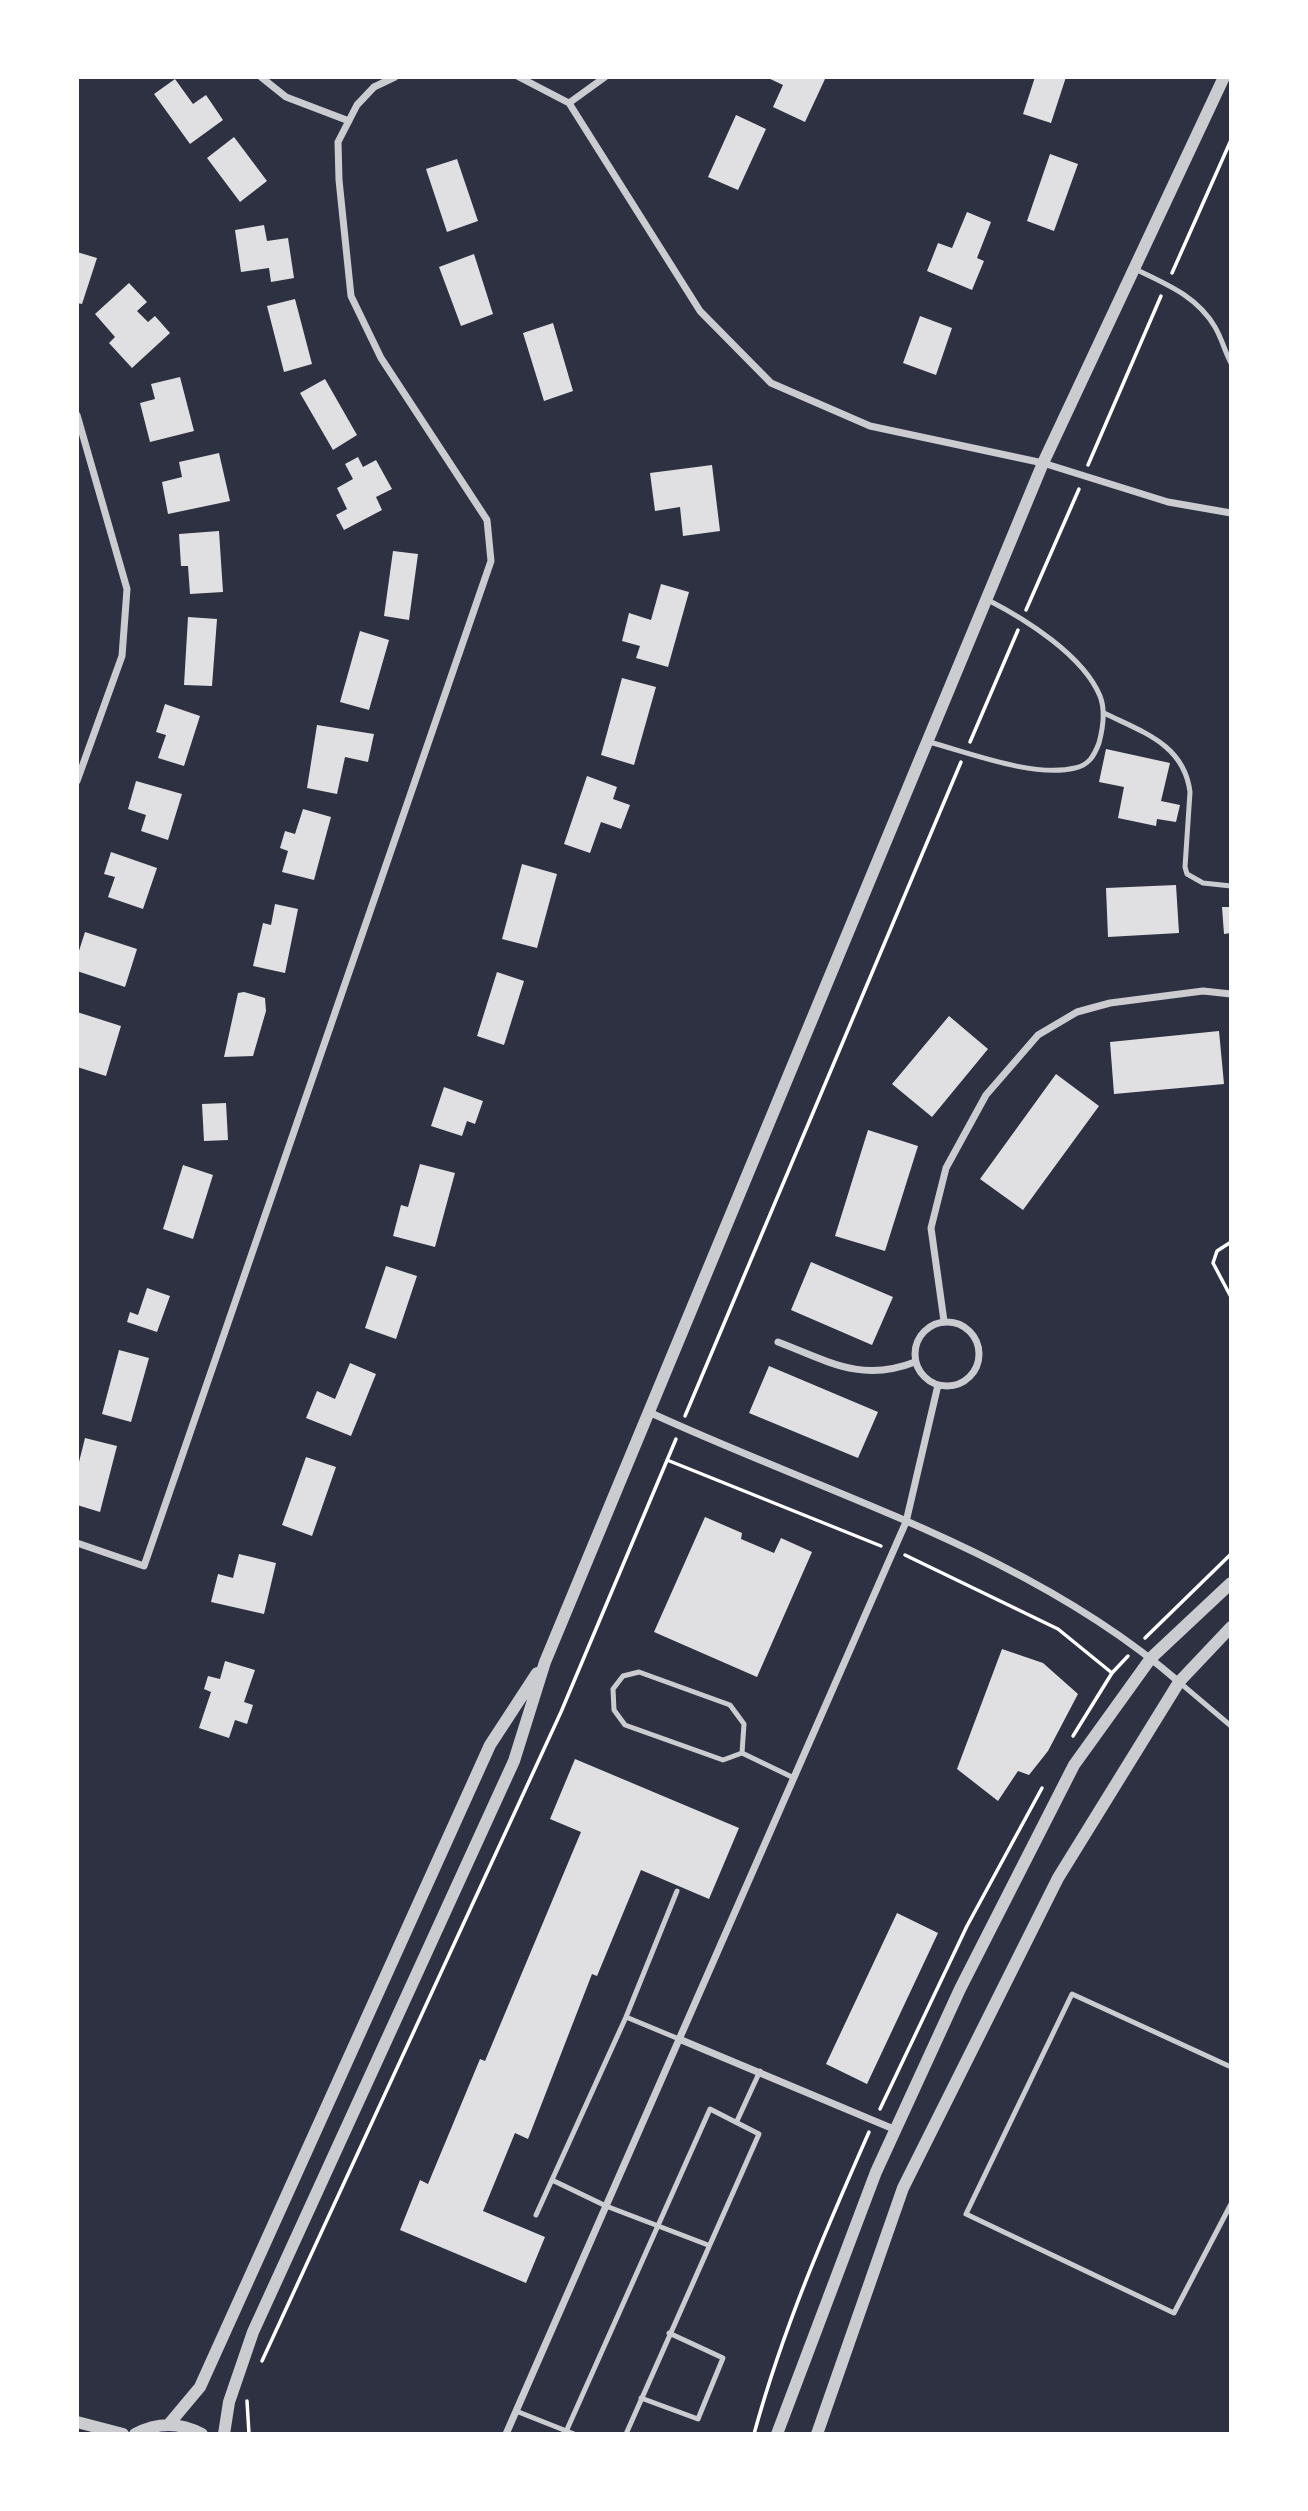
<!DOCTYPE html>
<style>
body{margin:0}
#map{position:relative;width:1308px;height:2511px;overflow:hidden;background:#2d3142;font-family:Roboto,sans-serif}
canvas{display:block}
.frame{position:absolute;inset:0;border:79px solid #fff;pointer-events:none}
</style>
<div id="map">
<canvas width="1308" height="2511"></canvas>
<div class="frame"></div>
</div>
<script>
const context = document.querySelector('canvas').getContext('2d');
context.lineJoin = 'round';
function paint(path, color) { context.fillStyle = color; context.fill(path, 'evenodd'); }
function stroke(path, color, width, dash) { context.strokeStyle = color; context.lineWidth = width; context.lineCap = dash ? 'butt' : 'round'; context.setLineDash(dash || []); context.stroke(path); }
const building = new Path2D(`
 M766 77 825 79 805 122 773 107 783 85Z
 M1035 77H1066L1051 123 1023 114Z
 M175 79 193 104 206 95 223 120 190 144 154 94Z
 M736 115 766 129 738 190 708 177Z
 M234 137 267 181 240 202 207 158Z
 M1050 154 1078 164 1054 231 1027 221Z
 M457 159 478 221 447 232 426 169Z
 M967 212 991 222 977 258 984 261 972 290 927 271 938 243 952 248Z
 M264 225 267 241 288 238 294 278 271 282 269 268 241 272 235 230Z
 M77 252 97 258 82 304 77 303Z
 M474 254 493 314 461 326 439 267Z
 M129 283 147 302 137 311 148 322 155 316 170 333 132 368 109 343 115 337 95 314Z
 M295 299 312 364 284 372 267 306Z
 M920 316 952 328 936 375 903 363Z
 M553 323 573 391 544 401 523 333Z
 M180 377 194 431 150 442 140 403 155 399 151 384Z
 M325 379 357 435 333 450 300 393Z
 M219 453 230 501 168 514 162 482 182 477 179 462Z
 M358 457 363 467 376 460 392 489 376 497 382 510 344 530 336 515 347 509 337 488 353 479 345 464Z
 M712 465 720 531 683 536 680 507 655 511 650 473Z
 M219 531 223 592 190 594 188 566H181L179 534Z
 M393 551 418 554 409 620 384 616Z
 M661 584 689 592 668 667 636 658 640 646 622 641 629 613 651 620Z
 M188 617 217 619 212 686 184 685Z
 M360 631 389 640 369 710 340 702Z
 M622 678 656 687 634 765 601 755Z
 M165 704 200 716 184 766 158 758 166 735 156 732Z
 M317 725 374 734 368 762 345 757 337 794 307 788Z
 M1106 749 1170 763 1161 801 1180 805 1176 822 1157 819 1156 826 1118 818 1124 787 1099 782Z
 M587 776 617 787 613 799 630 805 621 829 601 822 590 853 564 844Z
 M136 781 182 794 168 840 141 831 146 815 128 809Z
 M303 809 331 817 314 880 282 872 288 851 280 848 285 831 295 834Z
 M111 852 157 868 143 909 108 897 115 877 104 874Z
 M522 864 557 874 537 948 502 939Z
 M1176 885 1179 933 1108 937 1106 888Z
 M275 904 298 909 285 973 253 966 263 923 271 925Z
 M1222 907H1231V933L1224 934Z
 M85 932 137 949 125 987 77 971V957Z
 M497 972 524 981 504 1045 477 1036Z
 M244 992 265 998 266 1011 253 1056 224 1057 238 993Z
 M77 1012 121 1026 106 1076 77 1067Z
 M949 1016 988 1049 932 1117 892 1084Z
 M1219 1031 1224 1084 1114 1094 1110 1042Z
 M1056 1074 1099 1106 1023 1210 980 1179Z
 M444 1087 483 1101 475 1124 467 1121 462 1136 431 1126Z
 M226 1103 228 1140 204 1141 202 1104Z
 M868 1130 918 1146 885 1251 835 1236Z
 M420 1164 455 1173 435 1247 393 1236 401 1205 408 1207Z
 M183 1165 213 1175 193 1239 163 1229Z
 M811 1262 893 1297 872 1345 791 1310Z
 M386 1266 417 1276 396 1339 365 1328Z
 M147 1288 170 1296 157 1332 127 1322 130 1312 138 1315Z
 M119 1350 149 1358 131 1422 102 1414Z
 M350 1363 376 1374 351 1436 306 1418 317 1391 335 1399Z
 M769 1366 878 1412 858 1458 749 1413Z
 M85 1438 117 1446 100 1512 77 1505V1470Z
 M306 1457 336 1467 312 1536 282 1525Z
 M705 1517 742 1533 741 1539 774 1553 781 1538 812 1552 757 1677 654 1632Z
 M239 1554 276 1563 264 1614 211 1602 218 1574 233 1578Z
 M1002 1649 1043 1663 1078 1694 1048 1751 1029 1775 1018 1771 998 1801 957 1769Z
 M225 1661 255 1670 244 1702 253 1705 247 1724 235 1720 229 1738 199 1728 211 1692 204 1689 208 1676 220 1679Z
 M575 1759 739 1828 709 1899 641 1870 597 1976 592 1974 528 2139 515 2133 483 2211 545 2237 526 2283 400 2230 420 2180 428 2184 480 2059 485 2061 581 1832 550 1819Z
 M897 1913 938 1933 867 2084 826 2064Z`);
const path = new Path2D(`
 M1172 273 1231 140
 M1088 465 1161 296
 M1026 610 1079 489
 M970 742 1018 630
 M1231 1242 1217 1251 1213 1263 1231 1297
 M685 1416 961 762
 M667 1460 881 1546
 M905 1555 1058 1629 1112 1673
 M1145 1638 1231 1554
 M1073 1736 1112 1673 1128 1656
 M880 2109 967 1926 1042 1788
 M262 2361 561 1712 676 1439
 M247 2401 249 2434
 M754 2434C783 2328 825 2232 869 2132`);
const service = new Path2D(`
 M1135 269C1166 284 1197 296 1215 327 1222 339 1225 352 1231 363
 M1104 713C1142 732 1184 744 1190 792L1185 867 1187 874 1203 883 1231 886
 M929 742C970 753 1034 778 1075 768 1089 765 1094 756 1099 743 1103 728 1106 711 1100 696 1083 655 1025 619 988 600
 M1179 1682 1231 1726
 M742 1753 744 1724 730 1705 639 1672 623 1676 613 1689 614 1710 625 1725 723 1760 742 1753 794 1778
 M626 2017 679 2039
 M1231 2067 1072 1994 966 2214 1174 2313 1231 2204
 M737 2121 760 2071
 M552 2180 606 2206 708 2245
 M536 2215 626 2017 677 1891
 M641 2398 698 2419 723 2358 669 2333
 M516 2411 574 2434
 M565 2434 710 2109 759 2134 626 2434`);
const minor = new Path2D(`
 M261 77 286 97 349 121
 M519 77 569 103 700 311 771 383 870 426 1043 463 1168 502 1231 513
 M569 103 605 77
 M77 415 127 589 122 656 77 781
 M944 1321 931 1228 946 1168 986 1095 1038 1035 1077 1012 1110 1003 1203 991 1231 994
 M915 1354a32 32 0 1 1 64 0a32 32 0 1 1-64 0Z
 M778 1342C828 1361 861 1383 915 1362
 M651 1413C827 1494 1031 1553 1179 1682
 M77 1543 144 1566 491 561 487 520 381 358 351 296 339 180 338 142 357 105 374 87 395 77
 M679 2039 896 2130
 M506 2434 906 1522 938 1385`);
const tertiary = new Path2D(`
 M77 2422 123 2434
 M169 2424 200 2387 490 1745 537 1673
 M135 2434C158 2422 179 2422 202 2434
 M224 2434 229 2402 253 2332 514 1761 545 1662 1043 463 1224 77
 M777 2434 876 2172 960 1989 1074 1765 1151 1658 1231 1583
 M817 2434 903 2188 1058 1878 1179 1682 1231 1627`);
paint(building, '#e0e0e3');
stroke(path, '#fff', 3.5);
stroke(service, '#caccd0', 5);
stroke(minor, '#caccd0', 7);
stroke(tertiary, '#caccd0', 12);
</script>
